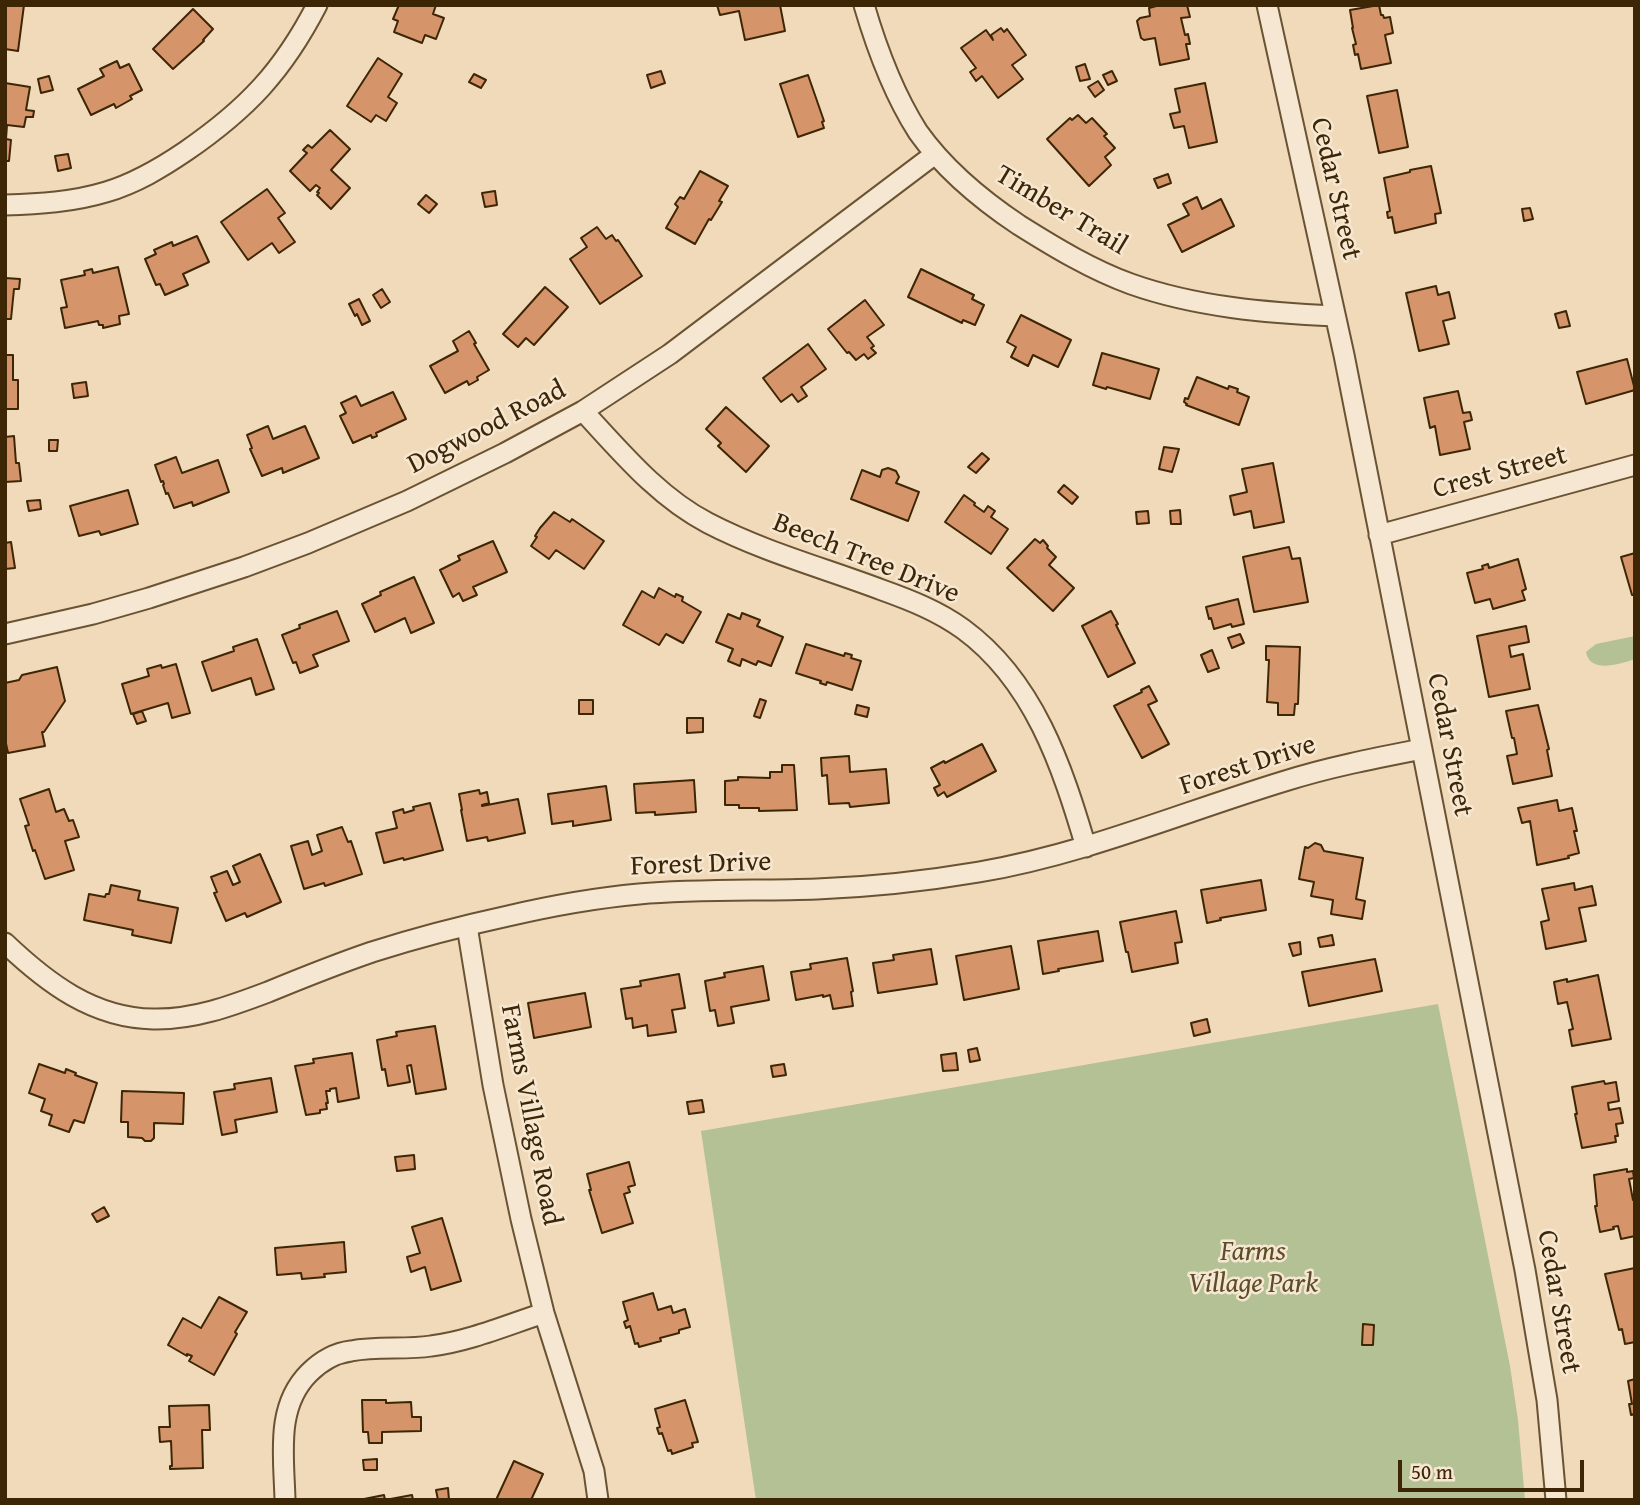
<!DOCTYPE html>
<style>
body{margin:0}
#map{position:relative;width:1640px;height:1505px;overflow:hidden;background:#f1daba;font-family:"Gentium Book Plus",serif}
canvas{display:block}
.frame{position:absolute;inset:0;border:7px solid #3d2605;pointer-events:none}
.scale{position:absolute;left:1398px;top:1460px;width:186px;height:32px;box-sizing:border-box;border:4px solid #3d2605;border-top:0;padding-left:9px;font-size:21px;line-height:24px;white-space:nowrap;color:#3d2605;-webkit-text-stroke:5px #f6e7d2;paint-order:stroke}
</style>
<div id="map">
<canvas width="1640" height="1505"></canvas>
<div class="frame"></div>
<div class="scale">50 m</div>
</div>
<script>
const context = document.querySelector('canvas').getContext('2d');
context.lineJoin = 'round';
function paint(path, color) { context.fillStyle = color; context.fill(path, 'evenodd'); }
function stroke(path, color, width, dash) { context.strokeStyle = color; context.lineWidth = width; context.lineCap = dash ? 'butt' : 'round'; context.setLineDash(dash || []); context.stroke(path); }
function label(font, color, halo, rows, align = 'center') {
  context.font = font + ' "Gentium Book Plus",serif'; context.lineWidth = 5; context.setLineDash([]); context.textBaseline = 'middle'; context.strokeStyle = halo; context.fillStyle = color; for (const [text, x, y, turn = 0] of rows) {
    context.save(); context.translate(x, y); context.rotate((+turn || 0) * Math.PI / 180); context.textAlign = isNaN(turn) ? turn : align; if (halo) context.strokeText(text, 0, 0); context.fillText(text, 0, 0); context.restore();
  }
}
const green = new Path2D(`
 M1635 636V659C1620 664 1590 674 1586 652L1596 644Z
 M1438 1004 1510 1366 1518 1420 1525 1500H756L701 1131Z`);
const building = new Path2D(`
 M5 5H24L18 51 5 49Z
 M399 5H436L433 14 444 18 436 39 425 35 422 43 394 32 398 21 393 19Z
 M717 5H780L785 31 745 40 739 11 720 15Z
 M1160 5H1187L1190 17 1181 18 1185 35 1188 34 1190 44H1186L1189 59 1160 65 1155 38 1144 40 1141 38 1137 21 1140 18 1150 16 1149 8Z
 M1379 5 1381 15H1383L1384 18 1390 17 1393 33 1385 35 1391 63 1361 69 1358 54 1355 55 1353 45 1356 44 1352 28H1353L1350 10Z
 M193 9 213 29 203 40 204 41 173 69 153 49Z
 M1001 28 1004 32 1007 29 1026 55 1012 65 1023 79 998 98 982 76 976 81 970 72 976 68 961 48 986 30 993 40 991 35Z
 M378 58 402 74 388 97 397 103 386 121 376 115 371 122 347 106Z
 M117 61 120 68 129 64 142 90 130 96 132 99 116 108 114 104 91 115 78 89 104 76 100 69Z
 M1085 64 1090 79 1080 81 1076 67Z
 M661 71 665 83 651 88 647 75Z
 M1112 71 1117 81 1108 85 1103 75Z
 M474 74 486 80 481 88 469 82Z
 M808 75 824 121 822 122 824 128 798 137 780 84Z
 M49 76 53 90 41 93 38 79Z
 M1098 81 1104 90 1095 97 1088 87Z
 M5 83 30 87 26 110 34 111 33 117H26L24 127 7 125 6 139 11 140 9 161H5Z
 M1205 83 1217 142 1189 148 1184 126 1174 128 1170 114 1180 112 1175 89Z
 M1397 90 1408 147 1379 153 1367 96Z
 M1078 115 1086 123 1092 118 1107 134 1104 136 1115 148 1105 157 1111 165 1089 186 1047 139 1070 118 1072 120Z
 M330 130 350 149 331 170 350 188 331 209 317 195 319 193 317 192 320 188 316 185 310 191 290 171 307 153 303 150 308 145 312 148Z
 M68 154 71 168 58 171 55 156Z
 M1431 166 1441 213 1435 214 1436 223 1395 233 1392 217 1388 218 1387 212 1390 211 1384 178 1410 172V170Z
 M700 171 728 186 719 201 722 202 711 220 709 219 695 244 666 228 678 207 675 204 680 197 684 199Z
 M1168 174 1171 183 1158 188 1154 179Z
 M267 189 285 213 278 218 295 242 279 253 272 243 248 260 221 222Z
 M495 191 497 205 485 207 482 193Z
 M426 195 437 204 429 213 418 204Z
 M1197 197 1202 209 1221 199 1234 226 1182 252 1168 225 1189 215 1183 204Z
 M1530 208 1533 219 1524 221 1522 209Z
 M597 227 606 239 612 235 616 241 618 240 642 276 600 304 570 259 587 247 581 238Z
 M197 236 209 262 183 274 188 285 165 295 160 284 156 285 145 259 156 254 154 250 172 242 173 246Z
 M118 267 129 314 119 316 120 324 103 328V325H99L98 321 65 328 61 308 67 307 61 280 85 275 84 271 92 269 93 273Z
 M921 269 974 295 972 299 984 305 975 325 963 320 962 323 908 297Z
 M5 278 20 279 19 289H14L11 319H5Z
 M1436 286 1438 295 1449 292 1455 318 1443 321 1449 344 1419 351 1406 293Z
 M545 287 568 307 534 345 526 338 518 347 503 334Z
 M382 289 390 302 381 308 373 295Z
 M359 299 370 321 362 325 357 314 355 316 349 304Z
 M865 300 884 325 867 337 874 346 871 348 876 353 868 359 864 354 856 360 849 352 847 353 828 329Z
 M1566 311 1570 326 1559 328 1555 314Z
 M1021 315 1071 340 1058 367 1033 355 1028 366 1011 357 1016 347 1007 342Z
 M469 331 476 343 474 344 489 370 477 377 478 380 469 385 467 381 445 393 430 366 458 351 453 341Z
 M808 344 826 369 801 387 807 396 798 402 792 394 781 402 763 378Z
 M1102 353 1159 369 1150 399 1107 387 1106 389 1093 385Z
 M5 355H13V380H18V409H5Z
 M1627 359 1635 390 1586 404 1577 372Z
 M1197 377 1228 389 1229 386 1238 389 1237 392 1249 397 1239 425 1186 405 1187 404 1184 402 1185 398 1188 399Z
 M86 382 88 396 74 398 72 384Z
 M1458 391 1463 413 1470 412 1472 420 1464 422 1470 449 1440 455 1435 426 1430 428 1424 398Z
 M393 392 406 419 376 433 377 436 372 438 371 435 353 443 340 416 346 413 341 403 356 396 361 406Z
 M726 407 769 446 746 472 718 446 721 443 706 429Z
 M268 426 273 439 305 426 319 458 283 473 282 468 262 476 250 449 252 448 247 435Z
 M14 436 16 463H19L21 481 5 482V437Z
 M49 440H58L57 451H49Z
 M1164 447 1179 449 1172 472 1159 469Z
 M982 453 989 459 976 473 968 467Z
 M176 457 182 473 218 460 229 492 193 506 192 502 174 508 168 493 166 494 163 485 164 484 163 481 161 482 155 465Z
 M1273 463 1284 522 1254 528 1251 511 1234 515 1230 496 1247 492 1242 469Z
 M888 468 896 471 899 477 896 483 919 492 908 521 851 499 862 470 880 477 882 470Z
 M1064 485 1078 497 1072 504 1058 492Z
 M128 490 138 524 101 535 99 531 79 536 70 506Z
 M964 495 975 503 974 505 984 512 988 506 995 511 991 517 1008 529 991 554 945 522Z
 M40 500 41 509 29 511 27 501Z
 M1180 510 1181 524H1171L1170 511Z
 M1148 511 1149 523 1137 524 1136 512Z
 M554 512 570 522 572 519 604 541 584 569 556 550 549 559 531 546 537 537 535 536 540 528Z
 M1035 539 1040 543 1043 540 1048 546 1047 548 1056 557 1049 565 1074 588 1053 611 1007 568Z
 M493 541 507 572 473 587 477 595 463 601 459 593 453 597 440 570 460 560 458 556Z
 M11 542 15 568 5 569V543Z
 M1289 547 1292 559 1300 558 1308 602 1254 612 1243 557Z
 M1635 553V595H1632L1621 557Z
 M1518 559 1526 589 1522 591 1525 600 1493 609 1490 599 1475 603 1467 573 1483 569 1482 566 1488 564 1489 568Z
 M414 577 434 623 411 633 405 618 375 632 362 604 381 595 380 592Z
 M659 588 675 597 676 594 683 597 682 601 701 612 683 643 666 634 659 645 623 625 642 591 654 598Z
 M1238 599 1244 624 1232 627 1231 624 1214 629 1211 618 1209 619 1206 607Z
 M337 611 349 641 313 655 318 666 300 673 296 662 293 663 282 635 300 628 299 625Z
 M1111 611 1118 624 1116 625 1135 663 1108 677 1082 626Z
 M742 613 760 620 757 626 783 637 771 666 758 661 756 665 742 659 740 666 728 661 733 649 716 642 728 614 740 619Z
 M1526 626 1529 642 1509 646 1511 657 1523 654 1530 689 1489 697 1477 636Z
 M1240 634 1244 643 1232 648 1228 638Z
 M257 639 274 689 256 695 251 678 212 691 202 662 234 651 233 647Z
 M806 644 844 656 845 653 852 655 851 658 861 661 852 690 827 682 826 685 820 683 821 681 796 673Z
 M1266 646 1300 647 1298 704H1295L1294 715H1278V703L1267 702 1269 660H1266Z
 M1212 650 1219 668 1208 672 1201 655Z
 M176 664 190 713 172 718 168 703 131 714 122 684 149 676 147 669 161 665 162 668Z
 M57 667 65 701 44 732H42L45 746 8 753 5 739V683L19 680 22 675Z
 M1149 686 1157 701 1148 705 1169 744 1142 758 1114 706 1142 692 1141 690Z
 M760 699 766 701 760 718 754 716Z
 M579 700H593V714H579Z
 M857 705 869 708 867 717 855 714Z
 M1538 705 1549 749 1547 750 1552 776 1513 784 1507 756 1517 754 1514 738H1512L1506 711Z
 M142 711 146 721 137 724 133 714Z
 M687 718H703V732L687 733Z
 M982 744 996 771 947 797 944 792 938 796 934 788 940 785 931 768 944 761 945 763Z
 M849 756 850 772 886 769 889 803 850 807 849 803 829 804 827 775 822 776 821 758Z
 M782 765H794L797 810 759 811V808H739V805H725V781L738 780V777L770 778V772H782Z
 M694 780 696 812 655 815V812L636 813 634 784Z
 M606 786 611 820 573 826V821L552 824 548 794Z
 M49 789 56 812 64 809 69 821 73 820 79 837 65 841 74 870 45 879 35 850 33 851 25 826 29 825 20 799Z
 M479 790 480 794 487 792 489 803 482 805V806L518 799 525 833 488 841 487 837 467 841 461 810H462L459 794Z
 M1557 800 1559 811 1572 808 1577 831H1574L1579 853 1568 856 1569 858 1537 865 1530 821 1522 823 1518 808Z
 M430 803 443 850 404 860 403 858 384 863 376 833 397 828 393 812 403 809 404 813 414 810 413 807Z
 M342 827 348 842 351 841 362 874 325 886 324 883 304 889 291 846 308 841 312 855 322 851 317 835Z
 M1315 843 1321 845 1324 851 1363 858 1356 899 1365 901 1362 919 1331 914 1333 900 1311 896 1314 882 1299 879 1305 847 1308 848Z
 M260 854 281 902 247 917 245 913 226 921 214 893 217 892 211 877 227 871 233 885 240 882 233 866Z
 M1261 880 1266 910 1220 918 1221 920 1207 923 1201 890Z
 M1574 883 1575 890 1592 886 1596 905 1579 908 1586 941 1546 949 1541 922 1549 920 1542 889Z
 M111 885 140 891 138 900 178 908 171 943 132 935 133 930 84 920 89 894 105 897 106 894H109Z
 M1176 911 1182 942 1175 943 1178 963 1132 972 1128 952H1126L1120 922Z
 M1098 931 1103 961 1058 969 1059 971 1043 974 1038 941Z
 M1332 935 1334 945 1320 947 1318 938Z
 M1300 942 1301 954 1293 956 1289 944Z
 M1011 946 1019 989 964 1000 956 956Z
 M931 949 937 984 878 993 873 963 894 960 893 955Z
 M847 958 853 991 851 992 853 1006 833 1009 830 995 823 997V995L796 1000 791 972 811 969 810 964Z
 M1375 959 1382 991 1309 1006 1302 972Z
 M763 966 769 1000 731 1007 734 1023 718 1026 715 1010 710 1011 705 981 725 977 724 973Z
 M679 974 685 1008 672 1010 676 1032 648 1036 647 1025 633 1028 632 1018 626 1019 621 989 641 986 640 981Z
 M1598 975 1611 1039 1572 1046 1569 1030 1573 1029 1567 1002 1558 1004 1554 982 1567 979V982Z
 M585 993 591 1027 534 1038 528 1003Z
 M1207 1019 1210 1032 1194 1036 1191 1023Z
 M435 1026 446 1089 416 1094 411 1065 407 1066 410 1082 388 1086 385 1069 382 1070 377 1040 397 1036 396 1032Z
 M977 1048 980 1060 970 1062 968 1050Z
 M352 1053 359 1098 338 1102 336 1088 330 1089V1091H326L328 1103H326L327 1109 320 1110V1113L306 1115 295 1066 314 1063 313 1059Z
 M956 1053 958 1070 943 1071 941 1055Z
 M39 1064 65 1073 66 1069 76 1073 75 1075 97 1083 84 1123 74 1120 69 1132 49 1125 52 1115 41 1111 45 1099 29 1093Z
 M784 1064 786 1075 773 1077 771 1066Z
 M271 1078 277 1112 235 1120 237 1132 222 1135 214 1092 235 1089 234 1084Z
 M1604 1081 1605 1084 1616 1082 1619 1101 1608 1103 1609 1110 1620 1108 1623 1123 1616 1124 1618 1136H1615L1616 1142 1582 1148 1575 1114H1577L1572 1087Z
 M122 1091 184 1093 183 1124 154 1123V1138L151 1141H145L142 1138 128 1137V1122H121Z
 M702 1100 704 1112 689 1114 687 1102Z
 M414 1155 415 1169 397 1171 395 1157Z
 M629 1162 635 1185 628 1187 630 1192 624 1194 633 1223 602 1233 589 1190H591L587 1174Z
 M1627 1169V1172L1633 1171 1634 1178 1629 1179 1633 1200 1635 1199V1236L1621 1239 1618 1226 1613 1227 1614 1229 1600 1232 1595 1206H1597L1594 1175Z
 M104 1207 109 1216 97 1222 92 1214Z
 M442 1218 461 1281 431 1290 425 1267 411 1272 407 1257 420 1253 412 1227Z
 M344 1242 346 1272 324 1274 325 1277 302 1279 301 1273 277 1275 275 1248Z
 M1635 1268V1342L1625 1344 1622 1329 1619 1330 1605 1274Z
 M653 1293 658 1310 671 1306 673 1313 685 1309 690 1327 679 1330V1333L660 1338 661 1341 639 1347 638 1343 635 1344 630 1326 626 1328 624 1322 628 1320 623 1302Z
 M219 1297 247 1312 235 1332 237 1334 214 1375 189 1361 192 1356 187 1354V1356L168 1345 183 1318 201 1328Z
 M1363 1324 1374 1325 1373 1345H1362Z
 M1635 1379V1418L1634 1414 1631 1415 1629 1404H1632L1628 1381Z
 M362 1400H386V1403L411 1402 412 1417H421V1431L382 1432V1443H369L368 1432H363Z
 M685 1400 698 1442 692 1443 693 1447 672 1454 671 1450 668 1451 662 1433 659 1434 657 1428 660 1427 655 1409Z
 M209 1405 210 1430H202L203 1468 170 1469V1466H172L171 1441 160 1442 159 1427H170L169 1406Z
 M377 1459V1470H364L363 1460Z
 M514 1461 543 1474 531 1500H496Z
 M448 1488 449 1500H438L436 1490Z
 M384 1495 385 1500 412 1495 413 1500H359Z`);
const minor = new Path2D(`
 M864 5C876 46 895 96 918 132 945 170 980 199 1019 225 1054 247 1092 270 1131 284 1196 307 1267 313 1335 316
 M1267 5 1344 355 1525 1270 1547 1400 1556 1500
 M5 205C39 204 73 202 106 192 136 183 161 168 186 151 247 109 283 71 317 5
 M583 411C621 452 658 497 708 523 764 552 824 568 882 590 910 600 938 611 963 629 1034 681 1062 766 1086 847
 M1379 535 1635 465
 M5 634 93 614 149 598 244 567 308 543 407 501 505 453 583 411 670 354 935 154
 M467 926 493 1085 521 1219 544 1313 594 1471 598 1500
 M5 943C47 983 93 1018 153 1019 193 1020 231 1006 268 992 302 978 337 964 372 952 416 938 462 926 508 916 551 906 595 898 639 894 698 889 758 891 817 889 871 887 926 881 979 872 1085 854 1183 812 1285 781 1329 767 1376 758 1422 749
 M285 1500C284 1456 275 1407 309 1373 321 1361 335 1353 351 1351 378 1346 405 1350 431 1346 470 1341 507 1325 544 1313`);
const streetNames = [
 ["Cedar Street",1335,189,77],
 ["Timber Trail",1061,211,31],
 ["Dogwood Road",487,428,-27],
 ["Crest Street",1500,473,-15],
 ["Beech Tree Drive",866,559,22],
 ["Cedar Street",1449,745,79],
 ["Forest Drive",1248,766,-18],
 ["Forest Drive",701,865,-2],
 ["Farms Village Road",530,1115,79],
 ["Cedar Street",1558,1302,80]
];
const parkNames = [
 ["Farms",1253,1253],
 ["Village Park",1253,1285]
];
paint(green, '#b4c194');
paint(building, '#d6946a');
stroke(building, '#3d2605', 2);
stroke(minor, '#6a5332', 23);
stroke(minor, '#f6e7d2', 19);
label('28px', '#3d2605', '#f6e7d2', streetNames);
label('italic 28px', '#5b4d29', '#f6e7d2', parkNames);
</script>
